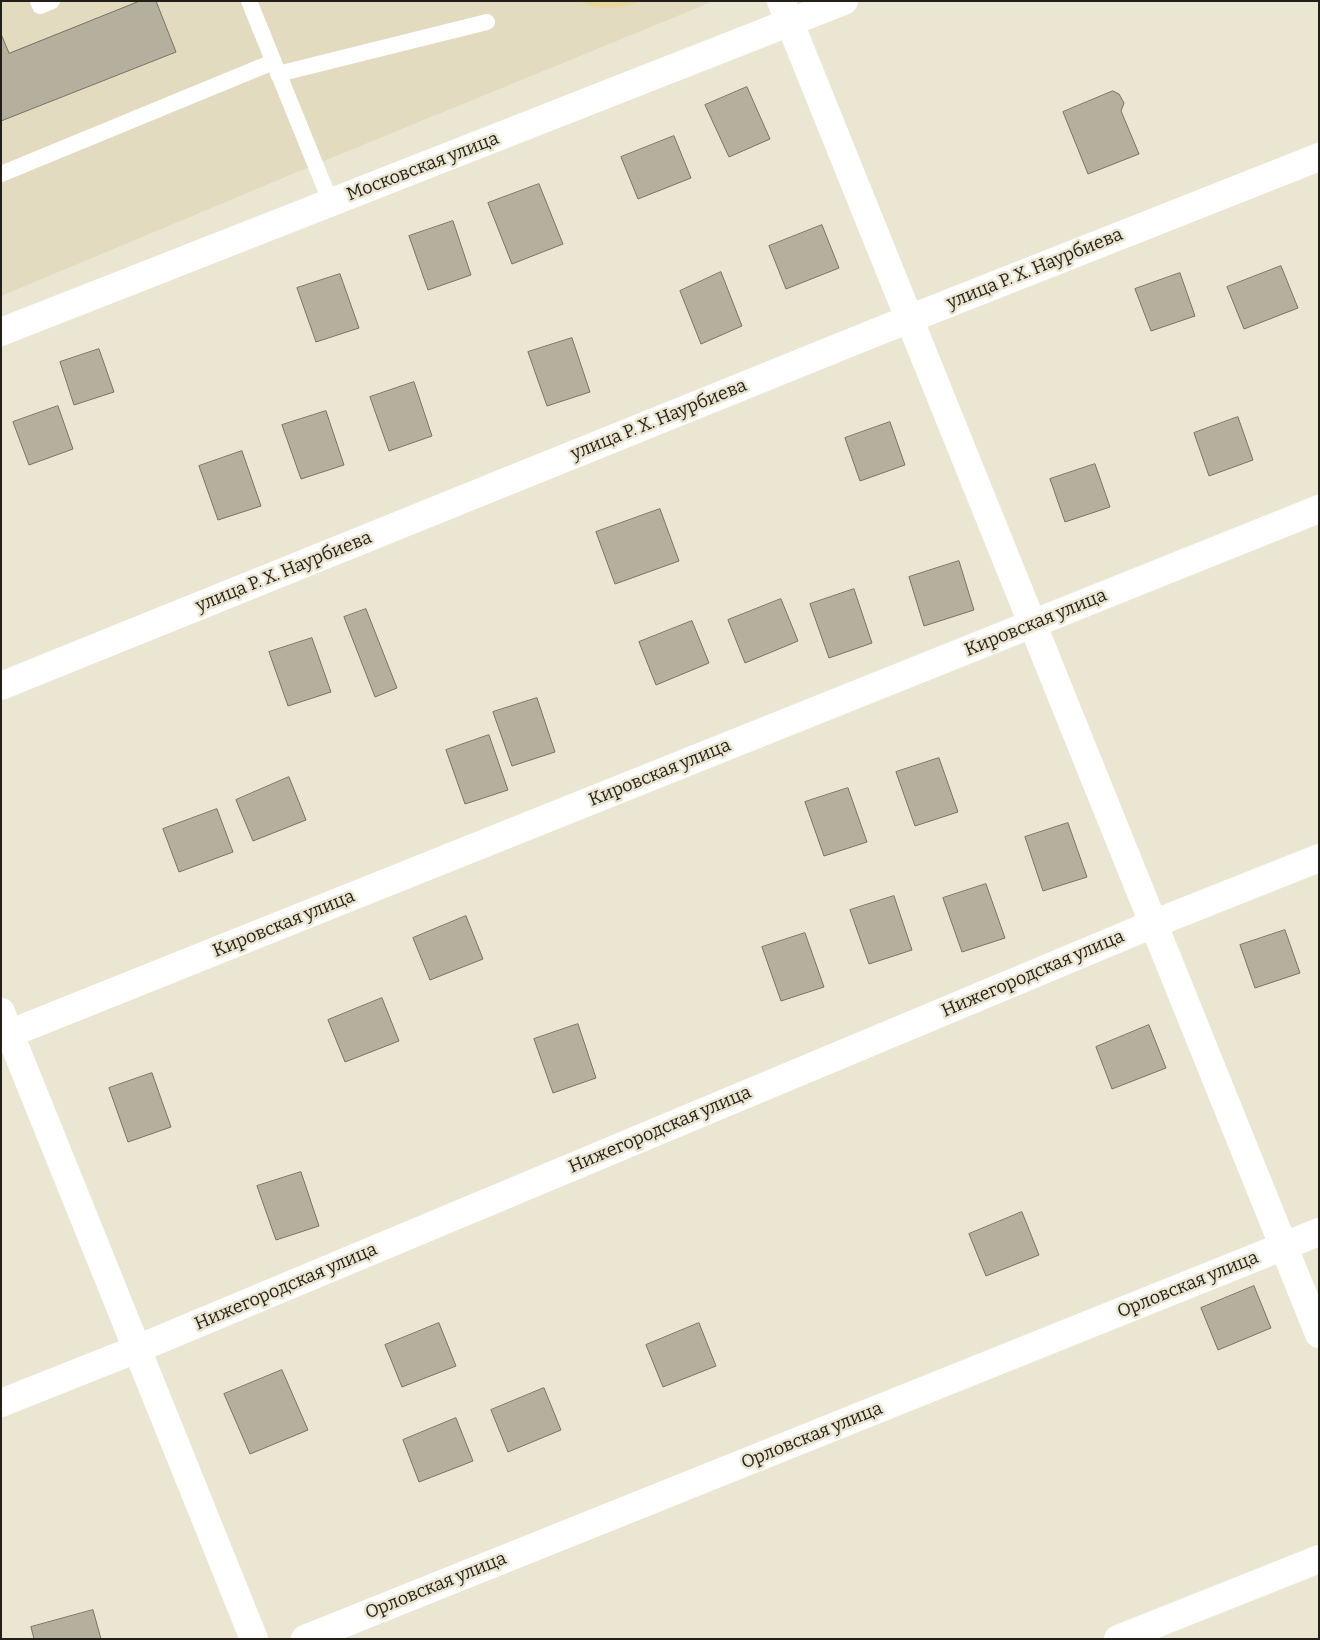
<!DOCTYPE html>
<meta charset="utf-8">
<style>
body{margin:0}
#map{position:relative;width:1320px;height:1640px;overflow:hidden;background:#ebe6d2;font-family:Bitter,serif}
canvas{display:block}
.frame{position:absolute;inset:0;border:2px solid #211f17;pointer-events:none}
</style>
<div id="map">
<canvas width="1320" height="1640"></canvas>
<div class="frame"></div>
</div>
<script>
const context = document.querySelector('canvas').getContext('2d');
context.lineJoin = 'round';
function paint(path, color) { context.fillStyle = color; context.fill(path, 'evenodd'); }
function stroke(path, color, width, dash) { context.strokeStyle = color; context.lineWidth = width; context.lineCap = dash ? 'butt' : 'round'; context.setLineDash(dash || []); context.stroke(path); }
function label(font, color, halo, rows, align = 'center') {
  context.font = font + ' Bitter,serif'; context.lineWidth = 5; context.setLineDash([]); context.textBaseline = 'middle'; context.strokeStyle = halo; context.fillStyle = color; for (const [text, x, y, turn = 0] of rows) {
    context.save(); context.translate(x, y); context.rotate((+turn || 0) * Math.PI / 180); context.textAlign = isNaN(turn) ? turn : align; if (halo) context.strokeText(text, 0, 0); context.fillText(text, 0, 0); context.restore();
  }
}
const built = new Path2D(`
 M1 1H714L314 165 1 296Z`);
const green = new Path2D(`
 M578 1H642C620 9 599 11 578 1Z`);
const building = new Path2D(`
 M140 1H156L176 52 1 121V34L9 53Z
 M747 87 770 139 729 157 705 105Z
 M1113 91 1119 94 1124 103 1121 111 1139 154 1088 174 1063 112Z
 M674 136 691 178 638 199 621 157Z
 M539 184 563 244 512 264 488 203Z
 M453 221 471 275 428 290 409 236Z
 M822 225 839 268 786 289 769 246Z
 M1281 266 1298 308 1244 329 1227 287Z
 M721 272 742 326 701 344 680 291Z
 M1180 273 1195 316 1151 331 1135 289Z
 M340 274 359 328 316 342 297 288Z
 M572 338 590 392 547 406 528 352Z
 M99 349 114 392 74 405 60 362Z
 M414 382 432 436 389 451 370 397Z
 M58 406 73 449 29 465 13 422Z
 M326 411 344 465 301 479 282 425Z
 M1238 417 1253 460 1209 476 1194 433Z
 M890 422 905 465 860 481 845 438Z
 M242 451 261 506 218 520 199 466Z
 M1095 464 1110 507 1065 522 1050 479Z
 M660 509 679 561 615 584 596 532Z
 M959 561 974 610 924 626 909 577Z
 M854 589 872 643 829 658 810 604Z
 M781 599 798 641 745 663 728 620Z
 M366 609 397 688 375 697 344 617Z
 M692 621 709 663 656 685 639 642Z
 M312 638 331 692 288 706 269 652Z
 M537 698 555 752 512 766 493 712Z
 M489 735 508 790 465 804 446 750Z
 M939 758 958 812 915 826 896 772Z
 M289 777 306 820 253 841 236 800Z
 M848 788 867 842 824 856 805 802Z
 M217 809 233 852 179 872 163 829Z
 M1068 823 1087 877 1043 891 1025 837Z
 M986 884 1005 938 962 952 943 898Z
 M894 896 912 950 869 964 850 910Z
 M466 916 483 959 430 980 413 938Z
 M1285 930 1300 973 1255 988 1240 945Z
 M805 933 824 987 781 1001 762 947Z
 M382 998 399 1041 345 1062 328 1020Z
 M578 1024 596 1078 553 1093 534 1039Z
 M1149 1025 1166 1068 1112 1089 1096 1047Z
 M152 1073 171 1127 128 1142 109 1088Z
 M301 1172 319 1226 276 1240 257 1186Z
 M1022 1212 1039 1255 986 1276 969 1234Z
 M1254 1286 1271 1328 1218 1350 1201 1308Z
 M439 1323 456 1366 402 1387 385 1345Z
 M699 1323 716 1366 663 1387 646 1345Z
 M282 1370 308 1430 250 1454 224 1394Z
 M544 1388 561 1430 508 1452 491 1410Z
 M456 1418 473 1461 419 1482 403 1440Z
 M93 1610 101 1639H34L31 1627Z`);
const lane = new Path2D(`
 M38 1 40 6 52 1
 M249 1 331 203
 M278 74 487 22
 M1 174 273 62`);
const street = new Path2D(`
 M781 1 1319 1334
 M1 332 844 1
 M1 686 909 319 1319 157
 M1 1012 254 1639
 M1 1037 1319 509
 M1 1403 137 1349 1153 924 1319 858
 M305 1639 1319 1232
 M1118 1639 1319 1559`);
const streetNames = [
 ["Московская улица",423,167,-21],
 ["улица Р. Х. Наурбиева",1035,269,-22],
 ["улица Р. Х. Наурбиева",659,420,-22],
 ["улица Р. Х. Наурбиева",284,572,-22],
 ["Кировская улица",1036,623,-22],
 ["Кировская улица",660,773,-22],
 ["Кировская улица",284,924,-22],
 ["Нижегородская улица",1033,974,-23],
 ["Нижегородская улица",660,1130,-23],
 ["Орловская улица",1188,1285,-22],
 ["Нижегородская улица",286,1287,-23],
 ["Орловская улица",812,1436,-22],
 ["Орловская улица",436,1586,-22]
];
paint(built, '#e2dbc0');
paint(green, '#e7d79d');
paint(building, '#b5b09d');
stroke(building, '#787362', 1);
stroke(lane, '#fff', 16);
stroke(street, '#fff', 28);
label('18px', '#211f17', '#ebe6d2', streetNames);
</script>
